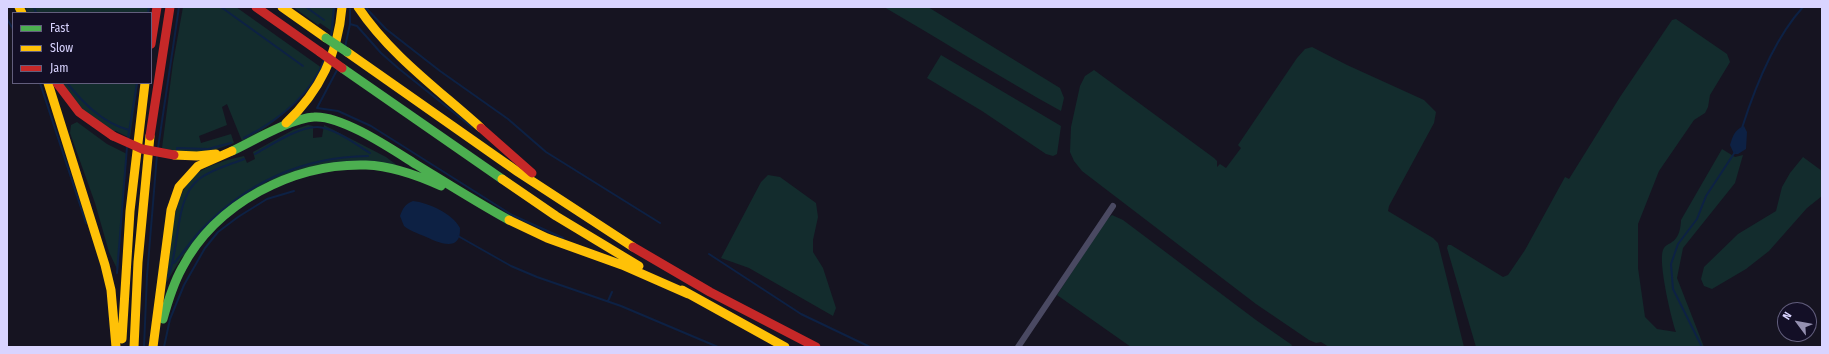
<!DOCTYPE html>
<style>
body{margin:0}
#map{position:relative;width:1829px;height:354px;overflow:hidden;background:#161421;font-family:"Fira Sans Condensed",sans-serif}
canvas{display:block}
.frame{position:absolute;inset:0;border:8px solid #d9d4ff;pointer-events:none}
.legend{position:absolute;left:12px;top:12px;width:140px;height:72px;box-sizing:border-box;background:#130f26;border:1px solid #625e7d;margin:0;padding:5px 7px;list-style:none;font-size:12px;color:#d9d4ff}
.legend li{display:flex;align-items:center;gap:8px;height:20px}
.legend b{width:20px;border:1px solid #625e7d}
.north{position:absolute;left:1777px;top:302px;width:40px;height:40px;box-sizing:border-box;background:#130f26;border:1px solid #625e7d;border-radius:50%;rotate:302deg;font-size:11px;font-weight:700;line-height:16px;text-align:center;color:#d9d4ff}
.north::after{content:'';display:block;margin:auto;width:14px;height:18px;background:#9591b1;clip-path:polygon(50% 0,100% 100%,50% 72%,0 100%)}
</style>
<div id="map">
<canvas width="1829" height="354"></canvas>
<div class="frame"></div>
<ul class="legend">
<li><b style="height:5px;background:#4caf50"></b>Fast</li>
<li><b style="height:5px;background:#ffc107"></b>Slow</li>
<li><b style="height:5px;background:#c62828"></b>Jam</li>
</ul>
<div class="north">N</div>
</div>
<script>
const context = document.querySelector('canvas').getContext('2d');
context.lineJoin = 'round';
function paint(path, color) { context.fillStyle = color; context.fill(path, 'evenodd'); }
function stroke(path, color, width, dash) { context.strokeStyle = color; context.lineWidth = width; context.lineCap = dash ? 'butt' : 'round'; context.setLineDash(dash || []); context.stroke(path); }
const green = new Path2D(`
 M25 7H150L149 13H28Z
 M183 7H236L322 68C302 100 277 124 242 141L227 104 222 107 227 125 199 136 201 143 231 134 234 143C207 154 190 154 162 148L173 63Z
 M293 7H335L333 32 320 23 318 25Z
 M884 7H928L1060 88 1064 98 1061 111C1001 78 943 41 884 7Z
 M1676 19 1727 54 1730 62 1710 95 1708 107 1705 113 1694 120 1659 171 1638 224V268L1645 317 1657 329 1676 332C1671 318 1658 262 1663 250 1665 245 1668 245 1672 242 1679 238 1681 227 1681 220L1722 149 1735 157 1743 155 1735 183 1683 248 1677 278 1704 347H1476L1447 248 1448 245H1451L1503 277 1508 275 1525 250 1565 177 1569 179 1620 97 1672 20Z
 M1312 47 1347 65 1424 100 1436 112 1434 123 1389 206 1388 211 1433 238 1438 243 1464 347H1329L1321 342 1316 343 1309 340 1256 304 1082 171 1074 161 1070 152 1071 127 1080 86 1085 76 1094 70 1214 158 1217 161V167L1220 164 1226 168 1241 148 1238 145 1297 58 1305 49Z
 M941 55 1061 126 1057 154 1053 156 1046 154 982 111 927 78Z
 M60 83H138L130 138 116 131H110L86 115Z
 M77 122 107 144 127 154 118 271 109 252 95 203 70 133 71 125Z
 M308 125 313 126V138L322 137 324 125 386 157 398 166 376 162 268 181 182 257 166 283C170 253 171 194 195 175 209 164 227 160 244 156L247 163 255 159 253 152 293 130Z
 M1803 157 1822 171V196L1807 208 1769 251 1746 269 1712 289 1704 286 1701 279 1704 267 1738 234 1776 211 1782 187 1790 173Z
 M768 175 780 177 816 203 818 217 813 240V252L823 268 836 308 833 316 749 268 721 258 761 182Z
 M1112 215 1123 220 1256 320 1292 345 1291 347H1131L1057 295 1105 221Z`);
const water = new Path2D(`
 M1744 126 1747 132 1746 149 1738 154H1734L1730 145C1733 136 1734 130 1744 126Z
 M413 201C429 203 452 213 460 228 461 254 437 242 424 236 417 233 410 231 404 226L400 216C403 208 405 204 413 201Z`);
const stream = new Path2D(`
 M34 7 36 13
 M221 7 303 66
 M306 7 324 20
 M365 7 386 29 440 71 508 119 546 152 660 223
 M148 13 149 7
 M7 19 13 29
 M350 24 357 26 381 53 398 68 472 127
 M331 37 334 7
 M345 47 350 24V9
 M337 70 317 108 338 111 371 126 512 215 563 238
 M40 83 86 223
 M67 83C84 104 103 123 129 130
 M1742 128C1755 87 1774 39 1803 7
 M128 138 137 83
 M244 138C277 121 310 97 324 60
 M158 148 179 7
 M177 151V148L208 149 231 143
 M255 154C271 145 298 127 317 127 333 127 357 145 370 153
 M458 236 511 266 537 277 621 306 718 347
 M709 254 801 314 870 347
 M174 263C183 253 191 241 201 230 246 183 302 157 368 156
 M117 273 127 147
 M168 277C180 249 174 198 199 179 212 169 229 165 244 159
 M608 301 612 292
 M144 347 147 276 157 155
 M164 347 170 319 184 285 205 248 218 232 238 217 267 199 294 191
 M1702 347 1673 289 1671 264 1678 244 1697 219 1706 196 1735 152`);
const street = new Path2D(`
 M1018 347 1113 206`);
const fast = new Path2D(`
 M342 68 502 179
 M232 151C253 141 292 118 314 117 342 115 393 150 417 165 448 184 478 203 509 220
 M163 319C168 301 173 284 182 268 216 203 293 163 366 165 392 166 417 175 441 186`);
const slow = new Path2D(`
 M19 7 22 13
 M282 7 326 38
 M358 7C390 55 439 90 481 128
 M347 52 518 172 633 247
 M48 83 105 265 111 290 116 347
 M286 123C320 91 338 54 342 7
 M174 155 197 156 216 154
 M502 179 556 216 639 266
 M509 220 547 238 622 265 688 294
 M682 290 785 347
 M122 339 130 211 145 83
 M134 347 138 262 150 136
 M153 347 171 210 179 187 198 166 232 151`);
const jam = new Path2D(`
 M256 7 320 52
 M151 44 157 7
 M57 83 79 112 113 136
 M481 128 532 173
 M150 136 170 7
 M633 247 710 292 816 347`);
const fastBridge = new Path2D(`
 M326 38 347 52`);
const jamBridge = new Path2D(`
 M320 52 342 68
 M113 136 142 149 174 155`);
paint(green, '#132c2d');
paint(water, '#0d2144');
stroke(stream, '#0d2144', 2);
stroke(street, '#4a4962', 6);
stroke(fast, '#4caf50', 9);
stroke(slow, '#ffc107', 9);
stroke(jam, '#c62828', 9);
stroke(fastBridge, '#4caf50', 9);
stroke(jamBridge, '#c62828', 9);
</script>
